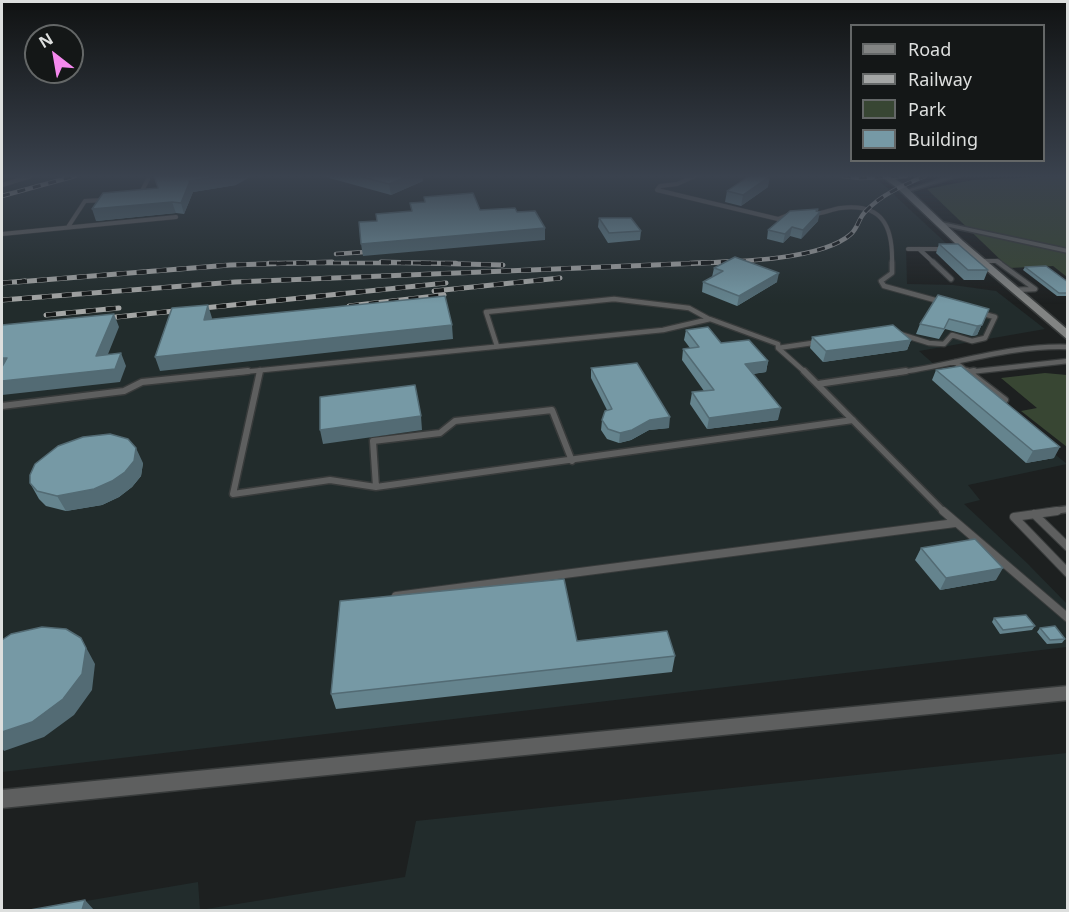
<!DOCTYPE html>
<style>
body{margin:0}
#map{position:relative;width:1069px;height:912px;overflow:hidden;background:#1d2020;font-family:"Noto Sans",sans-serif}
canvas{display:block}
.frame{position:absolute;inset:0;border:3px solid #dddfde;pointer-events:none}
.legend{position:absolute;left:850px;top:24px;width:195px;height:138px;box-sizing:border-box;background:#141717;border:2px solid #646767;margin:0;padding:8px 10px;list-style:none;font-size:18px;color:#dddfde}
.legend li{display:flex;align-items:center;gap:12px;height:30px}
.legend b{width:30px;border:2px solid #646767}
.north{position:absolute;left:24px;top:24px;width:60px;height:60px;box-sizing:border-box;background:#141717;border:2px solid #646767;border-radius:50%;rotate:329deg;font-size:16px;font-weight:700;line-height:24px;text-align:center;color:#dddfde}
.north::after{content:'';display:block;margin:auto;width:21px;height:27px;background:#f589ee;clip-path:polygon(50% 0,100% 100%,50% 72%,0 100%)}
</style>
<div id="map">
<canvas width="1069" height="912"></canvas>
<div class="frame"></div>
<ul class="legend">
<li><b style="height:8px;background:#828483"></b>Road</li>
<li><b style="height:8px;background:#a4a6a5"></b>Railway</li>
<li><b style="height:16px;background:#384633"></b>Park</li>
<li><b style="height:16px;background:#7699a5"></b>Building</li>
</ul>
<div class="north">N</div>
</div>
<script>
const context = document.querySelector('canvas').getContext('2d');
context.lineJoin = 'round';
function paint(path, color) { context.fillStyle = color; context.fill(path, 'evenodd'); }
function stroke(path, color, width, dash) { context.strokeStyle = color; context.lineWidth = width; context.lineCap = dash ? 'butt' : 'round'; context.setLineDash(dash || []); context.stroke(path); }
const built = new Path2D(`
 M2 176H874L949 246 906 247 907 284 953 285 996 291 1045 329 919 351 945 374 954 373 1067 464 968 485 980 500 964 504 1027 563 1067 604V647L2 772Z
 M1067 753V910H33L198 882 200 910 405 877 416 821Z`);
const green = new Path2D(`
 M1067 176V277L1053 266 1009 268 927 189 972 180Z
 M1045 373 1067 375V447L1021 411 1037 408 1001 378Z`);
const laneFar3 = new Path2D(`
 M695 176 677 184 660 186 657 190 778 219 788 215
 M2 185 31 176
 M141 193 148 179
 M813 214C823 214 831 209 841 208 883 203 893 227 892 263
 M68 227 85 201 104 200
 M2 234 176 217
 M908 249H945
 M919 249 934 263
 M980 261H997L1000 263`);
const laneFar2 = new Path2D(`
 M892 262V273L881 281 884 286 942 302
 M933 262 951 279
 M998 262 1035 289 1014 290
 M900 334 929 343 944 344 952 335 972 341 985 338 995 317 980 313
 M497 346 486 312 614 299 689 308 709 319
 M778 348 819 342
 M955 362 969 373
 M969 372 1068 361
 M233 373 663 330 710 319 778 344V348L806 373
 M259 373 260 370
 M896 373C954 365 1009 345 1068 347`);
const laneFar1 = new Path2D(`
 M260 371 233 494 330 480 376 487 853 420
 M804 371 944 512
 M967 371 1005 400
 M969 372 974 371
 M818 384 906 371
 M2 406 124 391 142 382 248 371
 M376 487 373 441 440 433 455 421 552 410 572 461
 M1047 512 1068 509`);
const lane = new Path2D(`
 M943 511 1068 618
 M1057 511 1014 517 1068 573
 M1034 514 1068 547
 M396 596 955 523`);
const street = new Path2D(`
 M950 176H960L908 192 903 191Z
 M937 221 1068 249V253L940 225H937Z
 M1068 686V700L2 808V790Z`);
const secondary = new Path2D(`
 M881 176H890L903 184 963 241 1068 330V340L957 245 897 188Z`);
const railFar1 = new Path2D(`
 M843 176 860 178 906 176
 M2 196 75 176
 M336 254 365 252
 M269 263H456
 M690 263C730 262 821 261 851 234 858 228 859 217 866 211 882 194 904 185 925 176`);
const rail = new Path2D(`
 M381 262 503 265
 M17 282 230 265 332 262
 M2 283 25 281
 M434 291 560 278
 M2 300 235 282 727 262
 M349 306 444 295
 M46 315 119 308
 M97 319 446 283`);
const wall = new Path2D(`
 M154 176 236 185 193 192 184 214 176 213 96 221 158 188Z
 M322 176H422L423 181 391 195Z
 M768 187 741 206 725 202 727 191Z
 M818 209V221L801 239 790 236 783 243 767 239 768 230Z
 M599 218 641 231 640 240 608 243 598 227Z
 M939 244 988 270 984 280H964L936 253Z
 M1025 267 1068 282V296H1057L1023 270Z
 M714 268 777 282 737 306 702 292 703 282 712 277Z
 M989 309 977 335 972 336 945 329 939 339 916 334 920 324Z
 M686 330 768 361 766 372 753 374 778 420 707 429 690 404 692 392 704 391 682 360 683 349 690 348 684 340Z
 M812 337 911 340 907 350 823 362 810 348Z
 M591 368 669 428 649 430 631 440 619 443 607 439 601 430 602 420 607 410 591 378Z
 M936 370 1054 458 1026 463 932 380Z
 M143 463 141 476 132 487 119 497 102 505 66 511 46 506 39 499 30 483Z
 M921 548 996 580 940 590 915 560Z
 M994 618 1035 626 1032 630 1000 634 992 622Z
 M1040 628 1065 639 1062 643 1047 644 1037 632Z
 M577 641 675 656 672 672 336 709 331 694Z`);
const shadedWall = new Path2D(`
 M222 176H252L236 185 193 192 184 214 181 203 190 181Z
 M408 176H422L423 181 391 195 389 184Z
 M770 176 768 187 741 206 743 195Z
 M172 202 176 213 96 221 92 209Z
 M818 209 816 216 820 212 818 221 801 239 803 230Z
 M792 227 790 236 783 243 785 234Z
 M545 228V240L363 256 361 244Z
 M779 273 777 282 737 306 739 296Z
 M208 305 212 318 208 334 204 320Z
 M989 309 977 335 972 336 977 326Z
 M114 314 119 327 102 369 96 356Z
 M452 325 453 339 160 371 155 357Z
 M911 340 907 350 823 362 826 351Z
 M121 353 126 366 120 382 2 395V381Z
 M2 358H7L2 372Z
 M768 361 766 372 743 375 745 364Z
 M781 408 778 420 707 429 709 418Z
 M421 416 422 430 323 444 320 430Z
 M670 417 669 428 649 430 631 440 619 443 620 433 650 420Z
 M1060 447 1054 458 1026 463 1033 451Z
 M136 448 143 463 141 476 132 487 119 497 102 505 66 511 57 496Z
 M1003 568 996 580 940 590 946 578Z
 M81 638 95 664 92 690 74 715 44 737 4 751 2 748V732Z
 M85 900 94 910H82Z`);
const building = new Path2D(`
 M154 176H222L190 181 181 203 172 202 92 209 103 193 158 188Z
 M359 176H408L389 184Z
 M749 176H770L743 195 727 191Z
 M473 193 480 210 515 208 517 212 535 211 545 228 361 244 359 222 377 221 376 214 412 211 410 203 425 202 424 197Z
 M818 209 816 211 820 212 803 230 792 227 785 234 768 230 790 211Z
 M599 218H631L641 231 609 233Z
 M939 244H958L988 270H968Z
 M735 257 779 273 739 296 703 282 723 271 714 268Z
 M1046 266 1068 282V293H1059L1025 267Z
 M938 295 989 309 982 325 977 326 949 319 944 329 920 324Z
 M445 296 452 325 155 357 172 308 208 305 204 320Z
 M114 314 96 356 121 353 115 369 2 381V367L7 358H2V325Z
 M893 325 911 340 826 351 812 337Z
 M708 327 721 343 749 340 768 361 745 364 781 408 709 418 692 392 714 390 683 349 699 347 686 330Z
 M637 363 670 417 650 420 632 430 620 433 608 429 602 420 605 411 612 409 591 368Z
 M961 366 1060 447 1033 451 936 370Z
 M415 385 421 416 320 430V397Z
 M110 434 128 439 136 448 134 461 125 472 112 481 94 489 57 496 37 491 30 483V475L35 464 58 446 83 437Z
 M975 539 1003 568 946 578 921 548Z
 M564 579 577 641 667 631 675 656 331 694 340 601Z
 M1026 615 1035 626 1003 630 994 618Z
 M1055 626 1065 639 1050 640 1040 628Z
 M42 627 66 629 81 638 86 648 82 674 63 699 32 722 2 732V640L11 634Z
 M85 900 82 910H30Z`);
paint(built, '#222c2c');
paint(green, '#384633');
stroke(laneFar3, '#383b3b', 5);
stroke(laneFar2, '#383b3b', 7);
stroke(laneFar1, '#383b3b', 9);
stroke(lane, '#383b3b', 10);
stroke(street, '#383b3b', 3);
stroke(secondary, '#383b3b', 3);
stroke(laneFar3, '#5e5f5f', 4);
stroke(laneFar2, '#5e5f5f', 4.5);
stroke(laneFar1, '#5e5f5f', 6);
stroke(lane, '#5e5f5f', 8);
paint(street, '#5e5f5f');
paint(secondary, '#828483');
stroke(railFar1, '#a4a6a5', 4.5);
stroke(rail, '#a4a6a5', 5);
stroke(railFar1, '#141717', 3, [8]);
stroke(rail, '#141717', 4, [10]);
paint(wall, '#65848e');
paint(shadedWall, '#536b74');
paint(building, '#7699a5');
stroke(building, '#536b74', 1.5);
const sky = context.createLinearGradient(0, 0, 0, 304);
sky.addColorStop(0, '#101212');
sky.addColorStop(0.58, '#3a424e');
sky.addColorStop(1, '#3a424e00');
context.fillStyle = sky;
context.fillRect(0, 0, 1069, 304);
</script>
